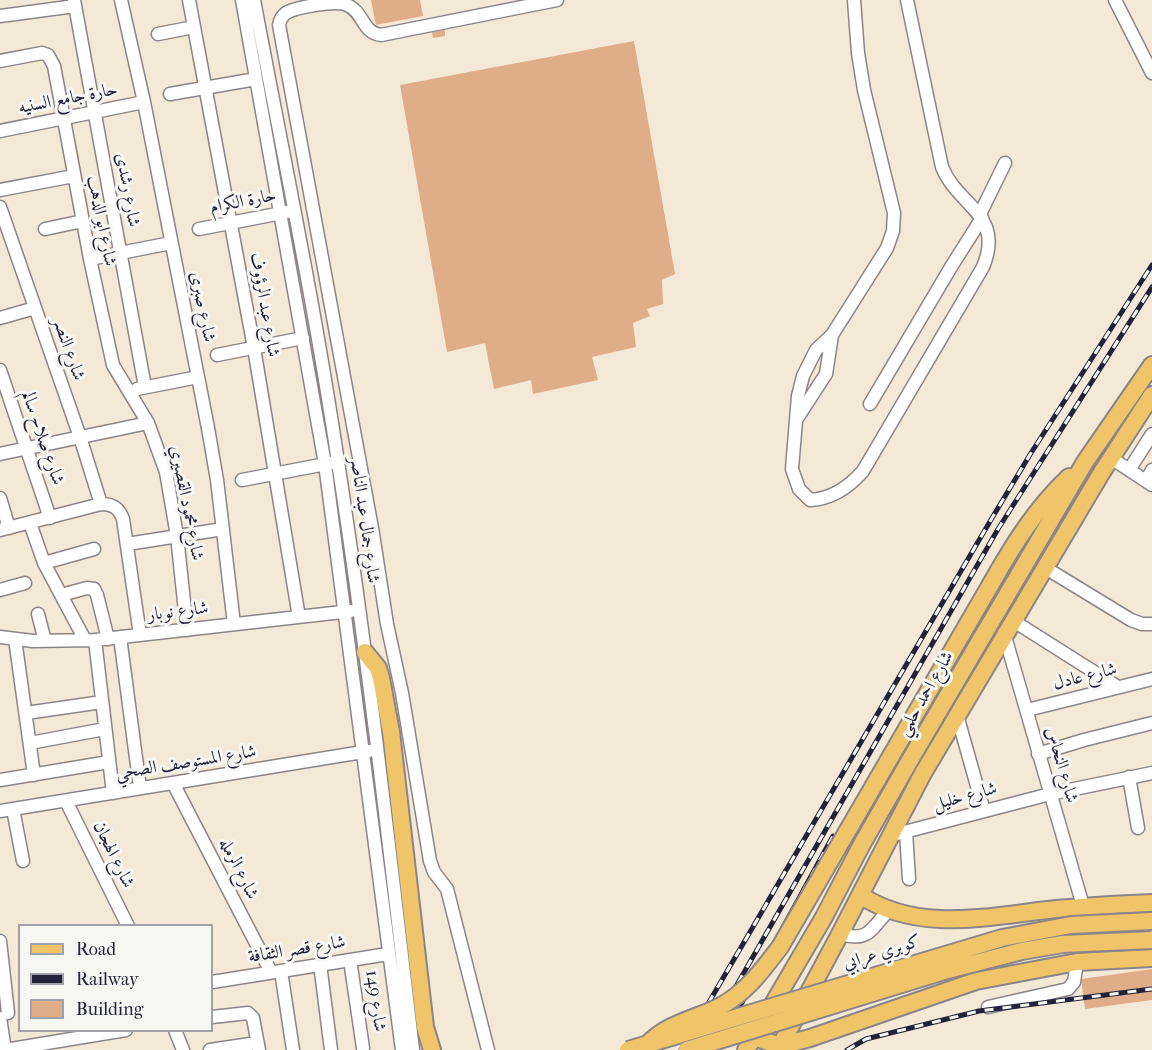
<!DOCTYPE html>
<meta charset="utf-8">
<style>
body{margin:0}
#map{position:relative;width:1152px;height:1050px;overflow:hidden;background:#f4e8d7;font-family:"IM FELL French Canon",serif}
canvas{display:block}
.legend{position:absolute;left:18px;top:924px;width:195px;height:108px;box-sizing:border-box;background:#f6f6f2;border:2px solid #a1a1a9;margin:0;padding:8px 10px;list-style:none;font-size:18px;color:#22223b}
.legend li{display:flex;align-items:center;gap:12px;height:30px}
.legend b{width:30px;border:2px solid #a1a1a9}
</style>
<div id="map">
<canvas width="1152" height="1050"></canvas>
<ul class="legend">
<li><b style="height:8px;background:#f0c469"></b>Road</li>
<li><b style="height:8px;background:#22223b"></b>Railway</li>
<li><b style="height:16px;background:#e0ad89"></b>Building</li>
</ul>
</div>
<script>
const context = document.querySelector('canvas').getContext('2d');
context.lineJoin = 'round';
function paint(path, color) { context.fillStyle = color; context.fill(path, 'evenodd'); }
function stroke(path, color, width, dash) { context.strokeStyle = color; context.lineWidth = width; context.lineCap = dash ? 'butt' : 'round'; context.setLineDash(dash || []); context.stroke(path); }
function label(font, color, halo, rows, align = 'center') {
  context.font = font + ' "IM FELL French Canon",Amiri,serif'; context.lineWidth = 6; context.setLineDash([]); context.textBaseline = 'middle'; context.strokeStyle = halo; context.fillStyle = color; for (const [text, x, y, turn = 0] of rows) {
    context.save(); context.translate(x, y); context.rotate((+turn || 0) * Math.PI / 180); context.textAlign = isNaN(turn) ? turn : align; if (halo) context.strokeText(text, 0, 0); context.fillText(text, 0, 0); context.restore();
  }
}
const building = new Path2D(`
 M371 0H420L423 16 376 25Z
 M445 30V36L433 38 432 32Z
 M634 41 675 274 662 280 663 304 647 309 650 316 633 323 636 347 592 357 598 380 533 394 531 380 494 389 485 343 447 352 400 85Z
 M1152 969V1000L1085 1009 1081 979Z`);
const minor = new Path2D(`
 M74 0 145 387
 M121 0 144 102 208 428 217 480 234 624
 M189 0 254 348 299 617
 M242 0 325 464 402 1050
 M254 0C283 154 315 307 338 462 368 657 390 854 413 1050
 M854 0 858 53 864 90 894 213 893 231 887 248 832 335 816 350 803 376 798 396 792 469 799 489 810 500C831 499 849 487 863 471L983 267C1005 214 958 207 942 167L907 0
 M1115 0 1152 73
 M0 16 75 6
 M158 34 194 27
 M0 61 42 53 48 55 54 66 90 259 113 365 148 423 166 472 177 536 187 630
 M170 94 256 79
 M0 131 144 102
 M0 190 74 176
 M0 207 80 437 101 504
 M980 214 1005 163
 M45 229 83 221
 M199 229 287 212
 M90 259 171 243
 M0 318 35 308
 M217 355 303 338
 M0 370 50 518
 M137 389 198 377
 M870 404 951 267 982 218
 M796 420 826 374 832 335
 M0 454 148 423
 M1111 458 1152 485
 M1129 470 1152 434
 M242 480 331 463
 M1146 481 1152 470
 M0 498 9 528
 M30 523 44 563 85 640
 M0 530 101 504C113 504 119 508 123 519L140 635
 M127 544 223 529
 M44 563 94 549
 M1044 567 1131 620 1142 624H1152
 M0 590 25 583
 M61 595 87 588 94 589 97 595 108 639
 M38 614 45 641
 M1012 620 1118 687
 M1004 633 1083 906
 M0 637 33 641 95 640 351 611
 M120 637 140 788
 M15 639 34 775
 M95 640 113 793
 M1027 710 1152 679
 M26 713 102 702
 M957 715 984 811
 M30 743 105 729
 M1038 754 1084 740 1152 723
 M1129 777 1138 828
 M0 780 109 762
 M173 783 271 972
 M66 801 128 926
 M13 809 23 861
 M0 811 369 751
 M906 832 909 879
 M889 836 1050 794 1152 773
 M840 934C869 942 870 930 888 911
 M0 941 8 1013
 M350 960 363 1048
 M320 964 331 1050
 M281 971 293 1050
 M212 982 388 954
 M988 1007 1068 989 1074 982 1077 962
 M212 1017 248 1013 253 1018 259 1050
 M0 1018 5 1050
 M175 1030 183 1050
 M5 1050 126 1030
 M210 1050 257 1043
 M488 1050 447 889 434 872 430 861 402 693 387 624 372 528 279 25C280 20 282 16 286 13 296 7 337 0 347 5 364 12 362 33 381 35L557 0`);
const major = new Path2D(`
 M991 584C1013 545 1036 508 1069 477
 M365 652 378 668 381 678 391 732 425 1027 432 1050
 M860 895C919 934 990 916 1056 909 1088 906 1120 904 1152 903
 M754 1037 780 1046 810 1038 976 981 1077 962 1152 958
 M746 1050 824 917 862 844 910 760 1085 462 1152 365
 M778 1050 840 934 922 775 1102 472 1152 395`);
const rail = new Path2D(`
 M711 1030 998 529 1152 287
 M681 1050 992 518 1031 453 1152 265
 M691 1050 711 1016
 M716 1050 833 836
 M847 1050 866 1039 979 1011 1152 989`);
const majorBridge = new Path2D(`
 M647 1045C667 1023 696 1019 721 1006 747 992 763 969 780 947L991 584
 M628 1050 1002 938 1071 925 1152 921
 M687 1050 944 971 1022 951 1063 944 1152 940`);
const streetNames = [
 ["حارة جامع السنيه",68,99,-11],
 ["شارع رشدى",127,190,80],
 ["حارة الكرام",243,202,-11],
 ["شارع ابو الدهب",101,221,79],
 ["شارع عبد الرؤوف",264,305,80],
 ["شارع صبرى",202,307,79],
 ["شارع النصر",68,349,71],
 ["شارع صلاح سالم",42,438,71],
 ["شارع محمود القصيري",186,503,79],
 ["شارع جمال عبد الناصر",364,520,82],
 ["شارع نوبار",178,612,-7],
 ["شارع عادل",1085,677,-14],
 ["شارع احمد حلمي",926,694,-60],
 ["شارع المستوصف الصحي",186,763,-9],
 ["شارع النحاس",1061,765,74],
 ["شارع خليل",965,797,-15],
 ["شارع الهجان",113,855,64],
 ["شارع الرمله",238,869,63],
 ["شارع قصر الثقافة",297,950,-9],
 ["كوبري عرابي",882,953,-17],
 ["شارع 149",375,1001,82]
];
paint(building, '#e0ad89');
stroke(minor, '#8b8589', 15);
stroke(major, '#8b8589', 20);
stroke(minor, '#fff', 12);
stroke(major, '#f0c469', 16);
stroke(rail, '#22223b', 5);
stroke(rail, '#f6f6f2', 3, [9]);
stroke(majorBridge, '#8b8589', 20, []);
stroke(majorBridge, '#f0c469', 16);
label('18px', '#22223b', '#f6f6f2', streetNames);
</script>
